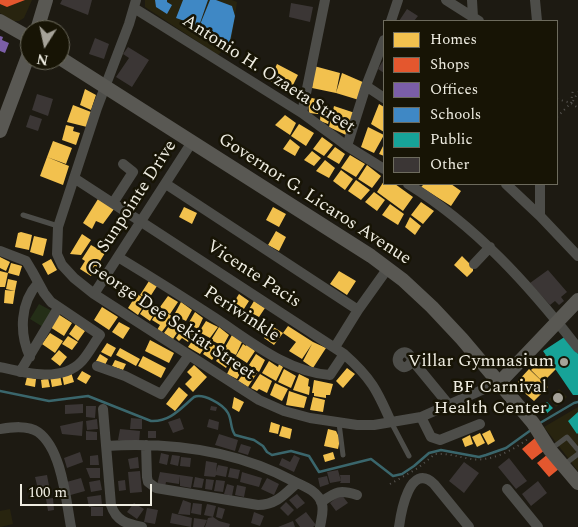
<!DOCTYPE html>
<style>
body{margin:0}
#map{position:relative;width:578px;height:527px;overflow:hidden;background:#1d1a12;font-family:Spectral,serif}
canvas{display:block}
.legend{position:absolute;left:383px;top:20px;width:175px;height:165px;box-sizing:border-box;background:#171405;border:1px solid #6d6b5d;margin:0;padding:6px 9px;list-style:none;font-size:15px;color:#efede2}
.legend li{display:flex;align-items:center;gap:10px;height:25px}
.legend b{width:25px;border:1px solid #6d6b5d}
.north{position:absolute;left:20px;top:20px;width:50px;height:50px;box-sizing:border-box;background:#171405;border:1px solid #6d6b5d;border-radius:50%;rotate:190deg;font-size:14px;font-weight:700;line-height:20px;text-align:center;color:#efede2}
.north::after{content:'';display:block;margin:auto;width:18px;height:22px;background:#a6a399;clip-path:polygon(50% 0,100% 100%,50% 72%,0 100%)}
.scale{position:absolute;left:20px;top:484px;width:132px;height:22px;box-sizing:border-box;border:2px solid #efede2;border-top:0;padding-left:6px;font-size:15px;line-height:18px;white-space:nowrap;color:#efede2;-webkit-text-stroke:4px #171405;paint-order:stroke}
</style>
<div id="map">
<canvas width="578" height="527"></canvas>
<ul class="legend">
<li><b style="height:14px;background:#f2c14e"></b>Homes</li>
<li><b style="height:14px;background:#e4572e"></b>Shops</li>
<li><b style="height:14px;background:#7b5ea7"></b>Offices</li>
<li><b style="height:14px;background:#3f88c5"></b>Schools</li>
<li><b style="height:14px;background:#17a398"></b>Public</li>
<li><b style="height:14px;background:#3b3635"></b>Other</li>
</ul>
<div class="north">N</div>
<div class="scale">100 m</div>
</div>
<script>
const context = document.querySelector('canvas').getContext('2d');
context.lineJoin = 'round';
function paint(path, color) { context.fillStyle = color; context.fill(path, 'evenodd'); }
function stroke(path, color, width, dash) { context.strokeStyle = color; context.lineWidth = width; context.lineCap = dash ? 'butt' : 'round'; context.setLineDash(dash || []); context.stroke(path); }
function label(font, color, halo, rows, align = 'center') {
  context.font = font + ' Spectral,serif'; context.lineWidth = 5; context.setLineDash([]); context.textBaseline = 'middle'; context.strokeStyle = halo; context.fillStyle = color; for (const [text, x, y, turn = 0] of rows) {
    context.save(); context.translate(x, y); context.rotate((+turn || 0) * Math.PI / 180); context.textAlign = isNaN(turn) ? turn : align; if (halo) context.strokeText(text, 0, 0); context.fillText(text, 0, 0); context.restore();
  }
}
const built = new Path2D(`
 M0 0H32L24 18 19 21H12L0 13Z
 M145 0H232L237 2 231 43 218 55 145 7Z
 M559 389 567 397 556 407 549 399Z
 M578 407V471L544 427Z
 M10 509 13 524 0 527V511Z`);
const green = new Path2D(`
 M39 304 52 311 43 327 30 319Z`);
const homes = new Path2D(`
 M277 64 298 75 290 91 269 81Z
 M314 66 340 73 336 93 312 88Z
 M342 73 365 83 359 100 336 93Z
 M85 89 96 95 91 110 80 105Z
 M308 97 320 100 318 114 309 113Z
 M379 104 384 107V132L371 124Z
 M73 105 91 112 87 127 67 122Z
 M334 106 355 113 346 135 329 127Z
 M321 107 332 110 328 124 320 121Z
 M285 115 296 123 290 135 275 125Z
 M299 124 314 133 306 146 291 136Z
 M66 125 74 127 73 131 80 133 76 145 62 140Z
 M368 127 384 135 374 153 361 147Z
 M322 137 333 145 324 156 313 149Z
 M290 139 300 147 295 156 283 149Z
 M53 141 72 148 66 164 47 157Z
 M384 144V156L379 154Z
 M335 147 345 154 339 164 327 157Z
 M312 151 321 158 314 166 304 160Z
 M350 155 365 164 356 177 341 168Z
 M47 157 69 166 63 185 40 176Z
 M325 160 335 168 329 178 316 171Z
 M367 165 381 176 372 188 358 179Z
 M341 170 353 179 345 190 333 181Z
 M356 180 370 190 361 200 348 191Z
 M384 181V184H395L413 197 403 211 377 192Z
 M424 184H451L461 191 451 206 421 187Z
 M374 192 385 200 377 211 365 202Z
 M98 199 114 209 103 224 96 221 92 229 83 223Z
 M421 202 434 211 423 224 411 215Z
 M390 204 404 214 398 225 382 215Z
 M184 207 197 213 192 224 179 217Z
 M273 207 286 214 279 227 266 220Z
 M410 217 421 226 415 235 405 227Z
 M276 231 286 237 279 251 268 245Z
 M21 232 32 235 29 250 15 247 18 233Z
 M82 234 91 240 81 255 70 254Z
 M34 236 47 239 43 256 30 252Z
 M91 245 105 253 91 276 80 269 85 261 82 259Z
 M462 256 473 267V271L467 277 454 265Z
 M0 257 10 262 6 271 0 268Z
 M51 259 57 270 48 275 42 264Z
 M11 263 22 266 19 276 8 273 5 287H0V271L8 273Z
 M339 271 356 281 347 295 330 284Z
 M8 279 17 281 15 291 6 289Z
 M149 281 157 286 148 300 140 295Z
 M5 290 15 291 13 304 4 303Z
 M137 294 147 300 138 315 128 308Z
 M239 294 249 301 242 312 232 305Z
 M168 296 178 302 170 314 160 307Z
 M149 301 158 308 150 321 140 314Z
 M254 301 265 308 259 317 248 311Z
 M181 302 192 310 186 321 174 315Z
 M102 307 118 317 109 330 94 320Z
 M160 308 173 317 161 333 157 330 160 325 152 320Z
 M195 312 203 318 198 329 188 324Z
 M58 314 72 323 64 336 50 327Z
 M174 319 182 325 173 339 164 333Z
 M206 321 218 327 210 338 199 332Z
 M119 322 130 328 123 339 112 332Z
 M76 324 85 331 78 341 69 334Z
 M185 325 194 332 188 342 182 338 179 341 176 338Z
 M272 326 283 333 288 326 313 342 326 348 313 368 303 361 312 344 302 359 289 351 296 342 283 333 274 345 264 338Z
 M219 327 229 335 223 346 211 340Z
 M50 333 63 341 55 353 42 344Z
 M197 334 208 343 200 354 188 347Z
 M232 335 242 342 236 355 224 349Z
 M68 336 78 342 72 350 62 344Z
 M150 340 174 353 169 363 145 351Z
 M107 343 116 348 111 357 101 352Z
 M211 343 220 349 212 360 203 354Z
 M243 344 246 346 247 344 255 351 247 363 236 356Z
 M120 348 140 359 136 366 116 355Z
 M59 350 67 357 60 366 51 359Z
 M223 351 232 358 226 368 216 361Z
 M100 354 108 359 105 365 96 361Z
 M256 354 265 360 259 372 249 365Z
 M546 355 556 369 543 382 531 370Z
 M143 356 166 368 161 378 138 366Z
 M234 359 245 365 237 379 227 374Z
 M115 360 126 364 123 370 112 366Z
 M269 361 278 367 279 364 283 367 276 381 262 373Z
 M194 365 207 377 193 392 185 384 192 377 187 372Z
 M248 367 257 373 248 387 238 381Z
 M347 368 355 374 343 388 336 381Z
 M284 369 296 376 291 388 278 382Z
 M529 369 548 387 534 401 520 389 518 381Z
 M82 371 91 376 86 384 77 379Z
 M71 372 74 382 64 385 62 375Z
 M260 374 272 381 267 393 259 389 257 391 251 388Z
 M299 374 309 379 308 386 310 387 309 395 293 390Z
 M60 375 62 385 52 387 50 376Z
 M27 377 36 379 35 387 25 385Z
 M48 378 50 387 42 388 41 380Z
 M314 380 333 384 330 395H326V398L314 396V393H312Z
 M275 383 288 389 282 401 270 395Z
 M179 387 188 395 175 411 166 404Z
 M289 391 307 397 304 408 286 405Z
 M234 397 244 402 239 412 232 408Z
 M313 397 325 400 323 412 310 410Z
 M271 422 280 425 278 434 269 432Z
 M282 426 292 429 290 439 279 436Z
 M328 429 336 431 340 439 338 449 324 446Z
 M490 430 495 441 488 445 482 434Z
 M480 433 485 443 477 447 472 437Z
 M470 435 473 444 465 447 462 439Z
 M333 452 335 459 325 462 323 455Z`);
const shops = new Path2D(`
 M0 0H25L7 7 0 4Z
 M535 438 545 450 532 460 522 449Z
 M548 454 560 468 549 477 537 463Z`);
const offices = new Path2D(`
 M0 36 3 37 2 40 9 43 5 53 0 51Z`);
const schools = new Path2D(`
 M155 0H167V2L172 5 167 14 156 7Z
 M183 0H208L199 26 176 18Z
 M210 0H216L232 6 235 16 230 41 220 49 197 32Z`);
const public = new Path2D(`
 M566 336 578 354V395H573L543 351Z
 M547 402 553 408 545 415 539 409Z
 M578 412V433L577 434 568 421Z`);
const stream = new Path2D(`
 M0 391 49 401 88 396 151 421C170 422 180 409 194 397 203 393 223 404 228 413 232 420 230 428 235 435L254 440 263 446 267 452 272 455 291 451 309 456 319 472 371 459 393 476 402 474 414 466 429 453 441 450 479 457 486 455 506 448 531 430
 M540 423 574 403 578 402`);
const building = new Path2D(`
 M62 0H92L88 15 60 4Z
 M291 3 313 7 310 22 289 17Z
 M407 9 418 16 414 21H399Z
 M95 38 109 44 104 59 89 54Z
 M128 47 149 60 132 87 116 77 129 58 123 54Z
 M384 59V73L378 69Z
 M37 94 53 99 48 116 32 110Z
 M30 115 42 119 38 131 26 127Z
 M548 270 567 292 561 297 564 301 559 305 555 301 550 305 530 283Z
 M83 404V413L65 414V405Z
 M86 406H96L95 418 86 417Z
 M211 406 217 407 216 411 210 410Z
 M131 418 142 419V429H130Z
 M180 418 184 429 173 433 168 422Z
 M97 419 98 429 87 430 86 421Z
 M209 419 219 422 218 430 207 427Z
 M83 421 82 436 62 434 60 426Z
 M120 429 140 431 139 443 118 440Z
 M86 431 97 432V440H86Z
 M148 431H156V438H148Z
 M219 434 238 440 235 451 215 445Z
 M241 444 251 447 248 455 238 452Z
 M80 452 83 462 67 468 64 458Z
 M161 453 169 455 167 465 159 463Z
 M98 455 99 465H90V456Z
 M172 455 180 456 178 466 170 464Z
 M294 455 300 458 294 472 279 465 282 458 290 462Z
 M138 457 139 468 130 469 128 459Z
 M181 457 191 458 190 467 180 466Z
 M509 458 527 481 516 489 498 467Z
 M206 461 217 463 216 472 218 465 228 467 226 477 216 475 215 477 204 476Z
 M464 462 479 473 464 493 449 481Z
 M86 468H100V478H90Z
 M230 468 240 470 238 479 228 477Z
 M338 470 341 481 340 475H350V483H340L341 481 330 483 327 472Z
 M140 471 142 492 130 493 128 472Z
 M160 472 193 477 191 488 180 486V476L179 484 166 482 165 487 157 485Z
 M242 472 262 478 259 487 240 482Z
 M47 475 50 491 39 493 35 477Z
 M327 476 329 484 320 487 318 478Z
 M195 477 204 479 202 488 193 487Z
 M81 478 85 491 67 496 63 483Z
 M267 478 279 484 274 495 261 489Z
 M206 479 214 480 212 490 205 489Z
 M100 480 102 490 91 492 89 482Z
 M125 480 126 490 119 491 118 481Z
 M216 480 225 481 223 492 214 491Z
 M538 481 547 493 531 506 522 494Z
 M227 484 234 486 232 496 224 494Z
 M237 485 246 487 244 497 235 495Z
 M297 494 305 503 297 509 289 500Z
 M341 494 348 503 336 511 330 503Z
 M101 495 102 505 89 507 87 497Z
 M53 498 54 510 48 511 46 499Z
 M183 500 191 503 190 515 178 514Z
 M286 502 294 510 288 516 280 508Z
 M134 503 144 509 137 519 127 512Z
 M193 503 202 504 201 515 191 513Z
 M207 504 216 506 213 517 204 515Z
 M91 507H103V516H91Z
 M218 507 225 509 222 519 216 517Z
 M147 508 158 510 155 524 144 522Z
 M254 512 264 516 260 526 251 523Z
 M306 512 316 525 313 527H300L295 520Z
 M172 513 192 518 191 527 170 523Z
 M213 517 219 521 230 524 229 527H205L208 518Z
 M194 518 207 520 204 527H193Z
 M293 521 295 527H278Z`);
const path = new Path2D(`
 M557 99 571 103 578 108
 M573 101 578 92
 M557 117 571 103 573 89
 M390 484 418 468 435 454C447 453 459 457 471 459 491 462 514 450 529 438`);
const lane = new Path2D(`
 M23 215 58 226
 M391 422 409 456
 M339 423 343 455
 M551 449 567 437 578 450
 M565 464 578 454`);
const street = new Path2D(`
 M136 0 129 24 97 108 58 227 57 254 62 265 74 278 94 294 259 400 284 411 310 418 357 425H374L421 417 500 382
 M446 0 479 21
 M472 0 473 17
 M535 0 537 21
 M134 8 302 113 347 146 384 169
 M391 21 398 0
 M366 86 384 98
 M302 113 325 0
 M347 146 366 86 384 40
 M74 178 344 354C371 378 377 390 391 422
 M166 184 358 310
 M408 184C476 226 529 285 578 348
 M506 184 540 216 578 256
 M540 184V216
 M113 203 133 172 123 164
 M0 251 26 261 32 271 44 293 51 302 100 335C94 343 89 353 82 361 62 383 25 373 0 367
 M118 257C151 277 183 297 215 318 250 341 287 372 330 375L344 354
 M474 264 490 247
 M94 294 192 142
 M335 347 358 310 388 268
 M30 357C19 333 20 303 38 283
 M412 360C410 365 405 370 400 365 392 357 407 344 412 360L449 405
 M97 366 125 376 161 394 189 355
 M20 372 58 308
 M103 409 111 505C116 521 127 524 142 527
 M421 417 431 437 440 440 480 424
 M0 429C12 427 28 425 38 432 62 449 66 501 71 527
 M146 445 147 477 148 482 156 488 258 505C276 505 285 494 297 483
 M106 446C170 442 235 450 293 481 304 486 318 491 322 504 324 512 321 520 320 527
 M507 489 538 527
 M321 502C336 492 339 489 357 495
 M399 527C401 512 410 461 434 484L469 527`);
const secondary = new Path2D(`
 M0 21 30 38
 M37 30 46 0
 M60 58 371 256 403 280 432 307 462 339 533 423 550 450 578 483
 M0 131 30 51
 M500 382 578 300`);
const markers = [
 [564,362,5,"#a6a399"],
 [558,398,6,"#a6a399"]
];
const streetNames = [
 ["Antonio H. Ozaeta Street",268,75,33],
 ["Sunpointe Drive",138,197,-57],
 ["Governor G. Licaros Avenue",314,200,33],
 ["Vicente Pacis",253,275,33],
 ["Periwinkle",241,315,33],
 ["George Dee Sekiat Street",170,321,34]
];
const poiNames = [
 ["Villar Gymnasium",554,362],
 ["BF Carnival",547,388],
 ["Health Center",547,409]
];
paint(built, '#28240f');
paint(green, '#242e17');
paint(homes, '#f2c14e');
paint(shops, '#e4572e');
paint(offices, '#7b5ea7');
paint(schools, '#3f88c5');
paint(public, '#17a398');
stroke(stream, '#3a666c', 2.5);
paint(building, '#3b3635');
stroke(path, '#585652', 2, [1, 4]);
stroke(lane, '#4d4d49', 5);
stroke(street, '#4d4d49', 10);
stroke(secondary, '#595853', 14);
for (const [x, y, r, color] of markers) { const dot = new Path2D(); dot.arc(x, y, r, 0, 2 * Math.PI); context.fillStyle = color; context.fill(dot); stroke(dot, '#171405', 2); }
label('18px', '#efede2', '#171405', streetNames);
label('18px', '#efede2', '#171405', poiNames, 'right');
</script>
